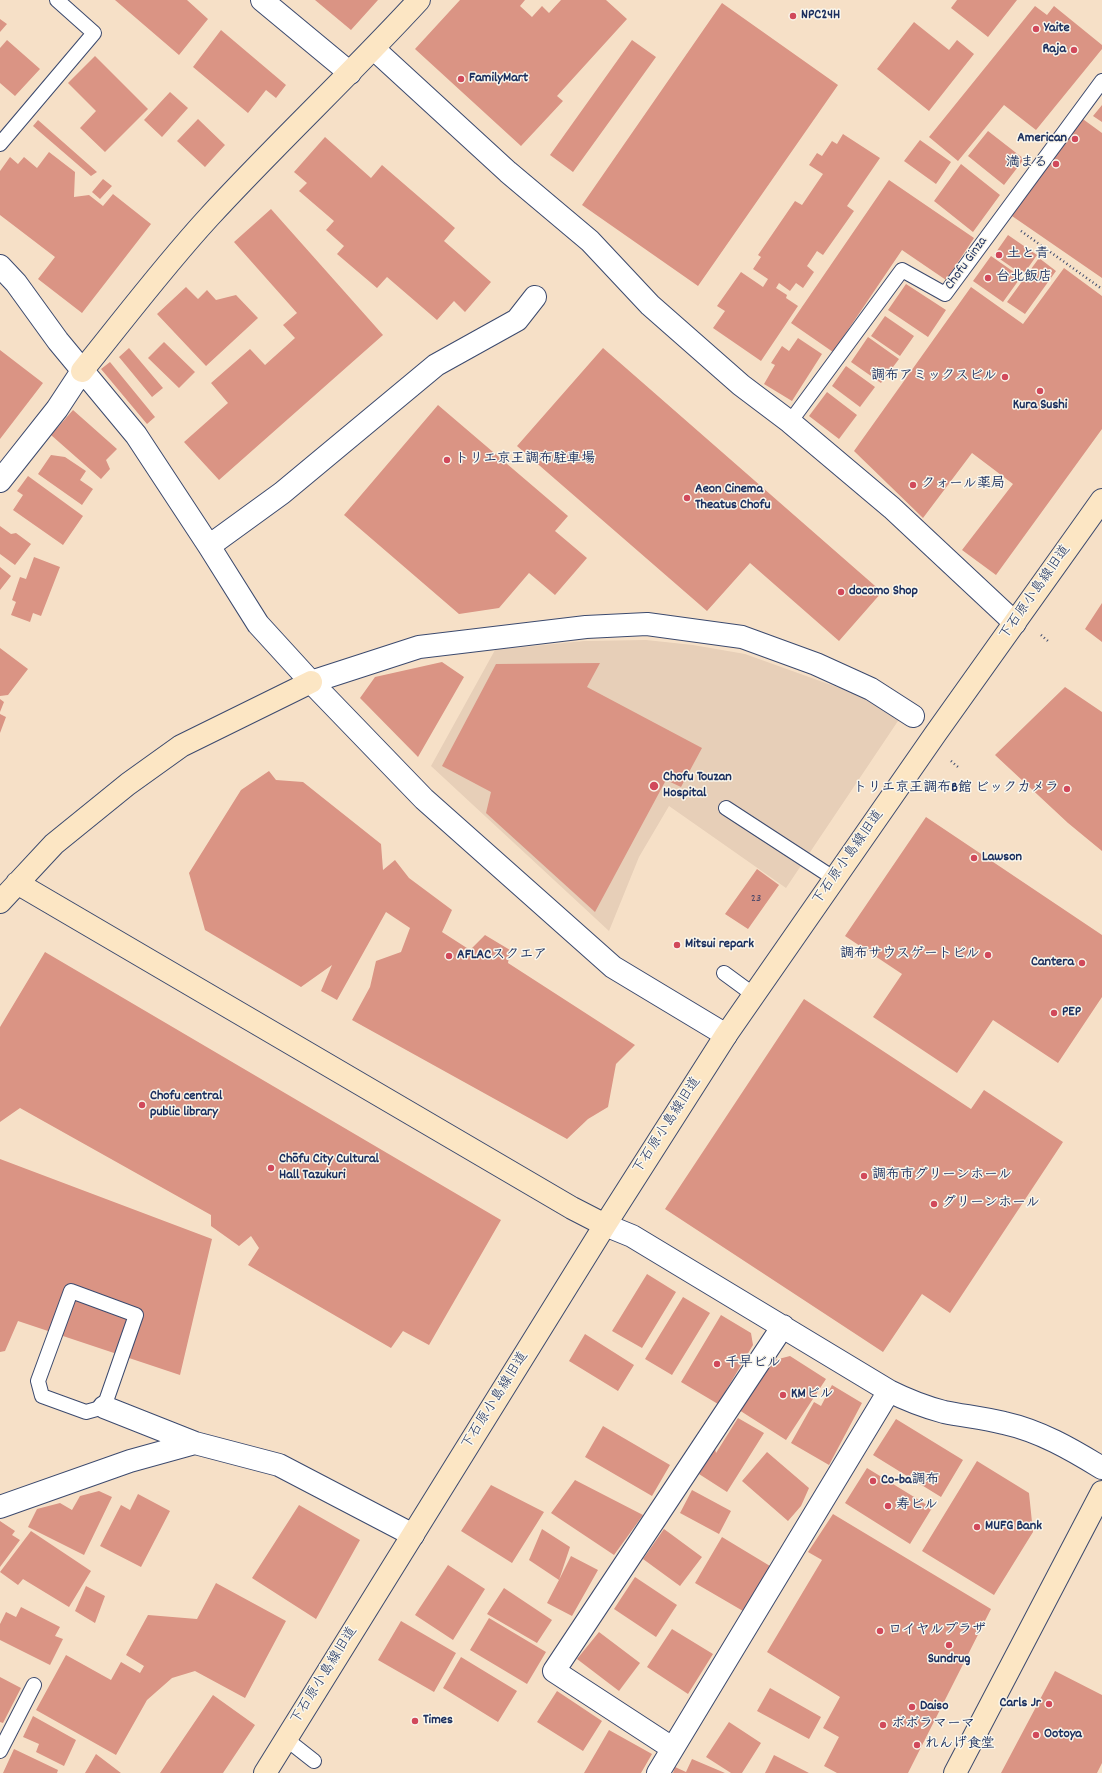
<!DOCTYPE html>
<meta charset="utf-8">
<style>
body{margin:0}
canvas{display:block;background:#f6e0c7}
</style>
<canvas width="1102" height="1773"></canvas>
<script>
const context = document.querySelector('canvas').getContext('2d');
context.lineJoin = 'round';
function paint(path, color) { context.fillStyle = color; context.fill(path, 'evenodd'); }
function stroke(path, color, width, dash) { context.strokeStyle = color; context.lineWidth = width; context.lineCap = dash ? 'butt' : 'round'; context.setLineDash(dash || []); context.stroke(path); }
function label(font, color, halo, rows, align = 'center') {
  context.font = font + ' Dekko,"Klee One",sans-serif'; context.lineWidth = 3; context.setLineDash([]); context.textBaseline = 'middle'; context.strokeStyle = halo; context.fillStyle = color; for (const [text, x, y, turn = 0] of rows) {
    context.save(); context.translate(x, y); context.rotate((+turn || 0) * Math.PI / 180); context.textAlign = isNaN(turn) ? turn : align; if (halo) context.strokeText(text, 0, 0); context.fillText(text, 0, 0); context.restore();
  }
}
const built = new Path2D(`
 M646 640 693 645 745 654 859 695 900 718 786 888 669 806 639 857 609 931 431 766 495 650 584 641Z`);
const building = new Path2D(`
 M115 0H187L208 19 179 55Z
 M315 0H378L351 30Z
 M460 0H525L520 6 532 17 542 6 549 13 561 0H606L627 19 557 96 563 101 521 146 415 49Z
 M957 0H1017L988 37 951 8Z
 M722 3 838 85 698 286 582 205Z
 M1035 6 1047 15 1054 6 1102 45V49L1036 130 1004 105 958 161 929 137Z
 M0 19 7 24 0 32Z
 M914 22 949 50 957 40 974 54 929 111 877 69Z
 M221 30 286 85 276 98 266 90 248 113 193 67Z
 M7 40 40 69 15 96 0 83V48Z
 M632 40 656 57 573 172 550 155Z
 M95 56 148 109 105 152 80 128 96 111 68 83Z
 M170 92 188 108 162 137 144 120Z
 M1102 105V122L1093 116Z
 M1080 117 1102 133V278L1012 216Z
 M198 119 225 145 205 167 177 141Z
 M38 120 97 172 91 176 33 126Z
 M988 131 1024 159 1004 185 968 156Z
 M843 134 880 158 847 206 854 211 823 255 817 251 807 266 814 272 803 288 796 283 790 291 779 283 776 288 787 295 786 298 798 306 761 361 713 328 725 311 717 306 741 272 763 287 768 279 753 269 761 257 758 255 795 201 802 205 823 174 809 165 817 153 822 156 832 141 837 144Z
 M325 137 371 178 382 165 455 228 444 241 491 282 465 312 454 301 437 320 387 277 377 288 337 254 344 246 326 230 334 221 299 191 307 183 294 172Z
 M920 140 951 162 936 184 904 161Z
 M49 152 75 172 74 197 89 195 103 206 113 194 151 224 82 313 38 279 55 257 0 215V171L10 157 18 164 24 157 37 168Z
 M961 164 1000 195 973 232 934 201Z
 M103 179 112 186 100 199 92 192Z
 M889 180 974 238 946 280 902 250 833 352 791 323Z
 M271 209 383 335 219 480 184 442 228 403 211 383 250 349 265 365 295 338 283 325 297 313 234 242Z
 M1008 235 1037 255 1023 275 994 255Z
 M991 256 1021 277 1003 302 973 281Z
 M1039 258 1056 271 1025 314 1007 302Z
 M1064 268 1102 296V429L996 575 962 550 1013 484 972 453 923 518 854 451 971 287 1023 324Z
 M906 284 946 310 928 337 888 310Z
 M186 287 198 299 207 290 216 300 236 295 258 318 206 366 157 314Z
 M885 316 914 336 900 356 871 336Z
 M868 337 899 359 881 383 851 362Z
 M798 338 822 354 792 401 764 384 775 365 771 363 782 346 789 351Z
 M164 342 195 372 179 388 148 358Z
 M129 348 163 388 152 397 119 357Z
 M603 348 882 592 839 641 750 563 707 611 517 446Z
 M0 350 43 383 0 439Z
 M110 362 155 417 147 424 101 369Z
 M846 366 875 387 860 407 832 386Z
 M827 392 857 415 839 439 809 416Z
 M438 405 568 516 555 531 587 558 555 595 529 573 499 608 459 614 344 515Z
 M73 410 117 449 106 460 110 469 101 479 51 435Z
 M51 455 65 457 86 471 80 480 93 489 82 505 38 474Z
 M28 476 83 516 63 545 13 510 23 495 17 491Z
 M0 526 11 534 16 533 31 544 15 565 0 554Z
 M34 557 60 567 41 616 33 613 30 622 11 615 16 602 12 600 20 577 26 579Z
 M0 567 11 576 0 590Z
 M1102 603V642L1085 629Z
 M0 648 28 669 8 695 0 696Z
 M442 662 464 677 418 757 360 698 375 677Z
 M600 663 587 687 702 748 681 787 666 780 595 912 486 813 491 792 442 766 496 664Z
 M1065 687 1102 712V851L1068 823 995 755Z
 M0 699 4 702 0 712Z
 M0 714 6 717 0 733Z
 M269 771 276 780 303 782 381 844 383 870 395 860 409 878 452 910 442 932 470 950 485 935 510 950 508 963 635 1045 616 1064 608 1107 588 1119 567 1139 352 1020 370 987 376 961 401 952 410 928 386 912 337 1000 321 991 332 965 301 987 205 930 189 873 241 790Z
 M926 817 1102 935V997L1058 1063 993 1020 957 1073 873 1017 902 974 845 936Z
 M757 869 779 885 748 929 725 914Z
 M45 952 501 1220 429 1345 403 1331 391 1348 248 1265 259 1248 251 1236 239 1246 211 1226V1215L20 1108 0 1122V1027Z
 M804 999 971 1109 984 1090 1063 1142 950 1313 922 1294 883 1352 665 1209Z
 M0 1159 212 1239 180 1375 18 1321 5 1351 0 1352Z
 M647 1274 676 1292 642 1348 612 1331Z
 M683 1297 710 1313 672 1375 645 1359Z
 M721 1315 751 1333 753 1345 718 1404 681 1382Z
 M585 1334 634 1365 618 1391 569 1361Z
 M790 1356 826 1379 786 1440 739 1410 771 1361Z
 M832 1385 862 1403 829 1465 791 1443 814 1402 821 1406Z
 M738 1418 764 1433 727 1492 699 1474 715 1449 716 1453Z
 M896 1419 963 1460 941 1497 873 1455Z
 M603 1426 670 1465 652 1496 585 1457Z
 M767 1452 809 1488 801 1506 788 1521 742 1481Z
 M977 1461 1029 1493 1033 1532 994 1595 922 1551Z
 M867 1468 932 1508 910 1544 845 1503Z
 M575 1480 643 1515 614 1555 551 1513Z
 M491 1485 544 1512 512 1563 461 1531Z
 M692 1490 731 1511 719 1534 680 1513Z
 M99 1491 112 1497 84 1555 28 1527 37 1509 60 1503 72 1510 80 1496Z
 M138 1494 170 1511 141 1567 100 1546 121 1505 130 1510Z
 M299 1505 360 1540 316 1619 252 1578Z
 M833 1514 991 1609 908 1773H837L824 1766 839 1737 823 1728 840 1697 767 1652 822 1560 808 1552Z
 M0 1521 15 1531 12 1535 20 1540 0 1567Z
 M542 1529 570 1547 559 1580 571 1556 598 1570 572 1616 547 1603 559 1580 529 1560Z
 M664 1529 702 1557 680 1586 643 1559Z
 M31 1531 91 1571 69 1607 23 1579 18 1585 0 1572Z
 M722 1537 770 1566 743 1611 695 1583Z
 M448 1565 485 1589 453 1640 415 1615Z
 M635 1577 677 1605 656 1637 614 1609Z
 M216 1583 286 1621 245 1698 195 1671 172 1678 147 1700 116 1755 36 1710 66 1655 111 1680 121 1662 140 1673 144 1666 126 1655 148 1615 197 1619Z
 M86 1586 105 1596 95 1623 75 1611Z
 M504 1588 552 1620 537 1643 487 1614Z
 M21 1607 60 1627 55 1636 63 1639 50 1665 0 1640V1624L6 1612 16 1617Z
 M489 1618 546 1652 527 1684 470 1650Z
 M401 1621 456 1653 434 1692 378 1660Z
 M672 1629 713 1654 688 1694 647 1667Z
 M599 1632 640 1663 619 1691 577 1659Z
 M461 1657 517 1691 498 1722 443 1688Z
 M1055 1671 1102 1695V1763L1097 1773H1001Z
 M0 1677 21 1688 3 1723 0 1722Z
 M770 1688 821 1717 809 1739 757 1711Z
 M557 1691 602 1721 583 1751 537 1722Z
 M213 1695 255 1725 223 1773H160Z
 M33 1716 76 1740 64 1766 36 1752 39 1744 23 1737Z
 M729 1722 761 1743 742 1773H731L706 1757Z
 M609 1730 652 1754 641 1773H584Z
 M14 1749 58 1770 57 1773H3Z
 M96 1754 121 1773H85Z
 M774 1755 809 1773H765Z
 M692 1759 725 1773H673L675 1767 686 1772Z`);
const path = new Path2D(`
 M1021 231 1102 289
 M1041 635 1049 642
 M951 761 958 767`);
const lane = new Path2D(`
 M0 144 94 33 57 0
 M790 422 902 270 945 294 1102 81
 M726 808 835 879
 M724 973 754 995
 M71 1291 136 1315 104 1407 86 1412 42 1396 38 1381Z
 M286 1739 314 1761
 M0 1751 34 1685`);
const street = new Path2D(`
 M262 0 350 73
 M374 49 508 172 590 241 650 305 741 385 790 422 892 508 1015 623
 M0 266 16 283 58 341 136 435 209 546 258 624 311 682 424 799 613 967 726 1035
 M0 481 57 409 82 371
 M209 546 282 493 436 365 517 320 535 297
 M311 682 419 647 586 627 647 624 742 637 816 664 871 689 913 716
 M605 1225 632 1236 889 1391C907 1400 925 1407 944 1412 964 1416 984 1418 1004 1423 1040 1431 1071 1449 1102 1468
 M104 1407 195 1443 279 1465 413 1535
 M0 1507 130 1461 195 1443
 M672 1748 554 1671 783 1326
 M658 1773 889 1391`);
const secondary = new Path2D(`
 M82 371C124 319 164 266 209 217 277 143 351 74 419 0
 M17 883 572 1208 605 1225
 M0 902 54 844 128 784 181 746 311 682
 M265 1773 605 1225 726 1035 936 733 1102 500
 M955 1773 1102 1492`);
const markers = [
 [793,16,4,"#d1495b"],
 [1036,29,4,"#d1495b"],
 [1074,50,4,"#d1495b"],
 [461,79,4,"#d1495b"],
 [1075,139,4,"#d1495b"],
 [1056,164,4,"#d1495b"],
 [999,255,4,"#d1495b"],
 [988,278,4,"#d1495b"],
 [1005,377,4,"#d1495b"],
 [1040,391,4,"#d1495b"],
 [447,460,4,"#d1495b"],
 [913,485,4,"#d1495b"],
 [687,498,4,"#d1495b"],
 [841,592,4,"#d1495b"],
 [654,786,5,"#d1495b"],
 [1067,789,4,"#d1495b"],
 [974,858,4,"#d1495b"],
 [677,945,4,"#d1495b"],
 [988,955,4,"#d1495b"],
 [449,956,4,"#d1495b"],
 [1082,963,4,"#d1495b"],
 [1054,1013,4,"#d1495b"],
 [142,1105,4,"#d1495b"],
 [271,1168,4,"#d1495b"],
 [864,1176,4,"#d1495b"],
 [934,1204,4,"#d1495b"],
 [717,1364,4,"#d1495b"],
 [783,1395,4,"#d1495b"],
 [873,1481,4,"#d1495b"],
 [888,1506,4,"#d1495b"],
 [977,1527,4,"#d1495b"],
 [880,1631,4,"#d1495b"],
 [949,1645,4,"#d1495b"],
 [1049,1704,4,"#d1495b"],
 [912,1707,4,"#d1495b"],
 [415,1721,4,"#d1495b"],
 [883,1725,4,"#d1495b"],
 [1036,1735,4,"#d1495b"],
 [917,1745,4,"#d1495b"]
];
const numberNames = [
 ["23",756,899]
];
const poiNames = [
 ["NPC24H",801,16],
 ["Yaite",1044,29],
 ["Raja",1066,50,"right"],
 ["FamilyMart",469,79],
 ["American",1067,139,"right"],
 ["満まる",1048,164,"right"],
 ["土と青",1007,255],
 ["台北飯店",996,278],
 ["調布アミックスビル",997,377,"right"],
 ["Kura Sushi",1040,406,"center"],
 ["トリエ京王調布駐車場",455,460],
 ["クォール薬局",921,485],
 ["Aeon Cinema",695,490],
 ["Theatus Chofu",695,506],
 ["docomo Shop",849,592],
 ["Chofu Touzan",663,778],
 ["Hospital",663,794],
 ["トリエ京王調布B館 ビックカメラ",1059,789,"right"],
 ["Lawson",982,858],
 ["Mitsui repark",685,945],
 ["調布サウスゲートビル",980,955,"right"],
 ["AFLACスクエア",457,956],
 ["Cantera",1074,963,"right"],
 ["PEP",1062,1013],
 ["Chofu central",150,1097],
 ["public library",150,1113],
 ["Chōfu City Cultural",279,1160],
 ["Hall Tazukuri",279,1176],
 ["調布市グリーンホール",872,1176],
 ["グリーンホール",942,1204],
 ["千早ビル",725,1364],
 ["KMビル",791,1395],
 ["Co-ba調布",881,1481],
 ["寿ビル",896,1506],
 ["MUFG Bank",985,1527],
 ["ロイヤルプラザ",888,1631],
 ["Sundrug",949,1660,"center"],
 ["Carls Jr",1041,1704,"right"],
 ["Daiso",920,1707],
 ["Times",423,1721],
 ["ボボラマーマ",891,1725],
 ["Ootoya",1044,1735],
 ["れんげ食堂",925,1745]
];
const streetNames = [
 ["Chofu Ginza",967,264,-54],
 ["下石原小島線旧道",1036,593,-55],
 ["下石原小島線旧道",849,858,-55],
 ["下石原小島線旧道",668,1126,-57],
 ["下石原小島線旧道",496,1401,-58],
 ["下石原小島線旧道",325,1676,-58]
];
paint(built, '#e7cfb8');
paint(building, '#da9484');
stroke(lane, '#3c4a6e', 16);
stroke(street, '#3c4a6e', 24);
stroke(secondary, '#3c4a6e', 24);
stroke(path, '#3c4a6e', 2.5, [1, 3]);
stroke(lane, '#fff', 14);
stroke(street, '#fff', 22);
stroke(secondary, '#fce6c4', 22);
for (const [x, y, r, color] of markers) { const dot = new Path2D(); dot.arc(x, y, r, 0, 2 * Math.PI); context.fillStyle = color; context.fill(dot); stroke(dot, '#fbf7ec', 1.5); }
label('12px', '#4b4868', null, numberNames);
label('bold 14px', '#1b2f5e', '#fbf7ec', poiNames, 'left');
label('14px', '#1b2f5e', '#fbf7ec', streetNames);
</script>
